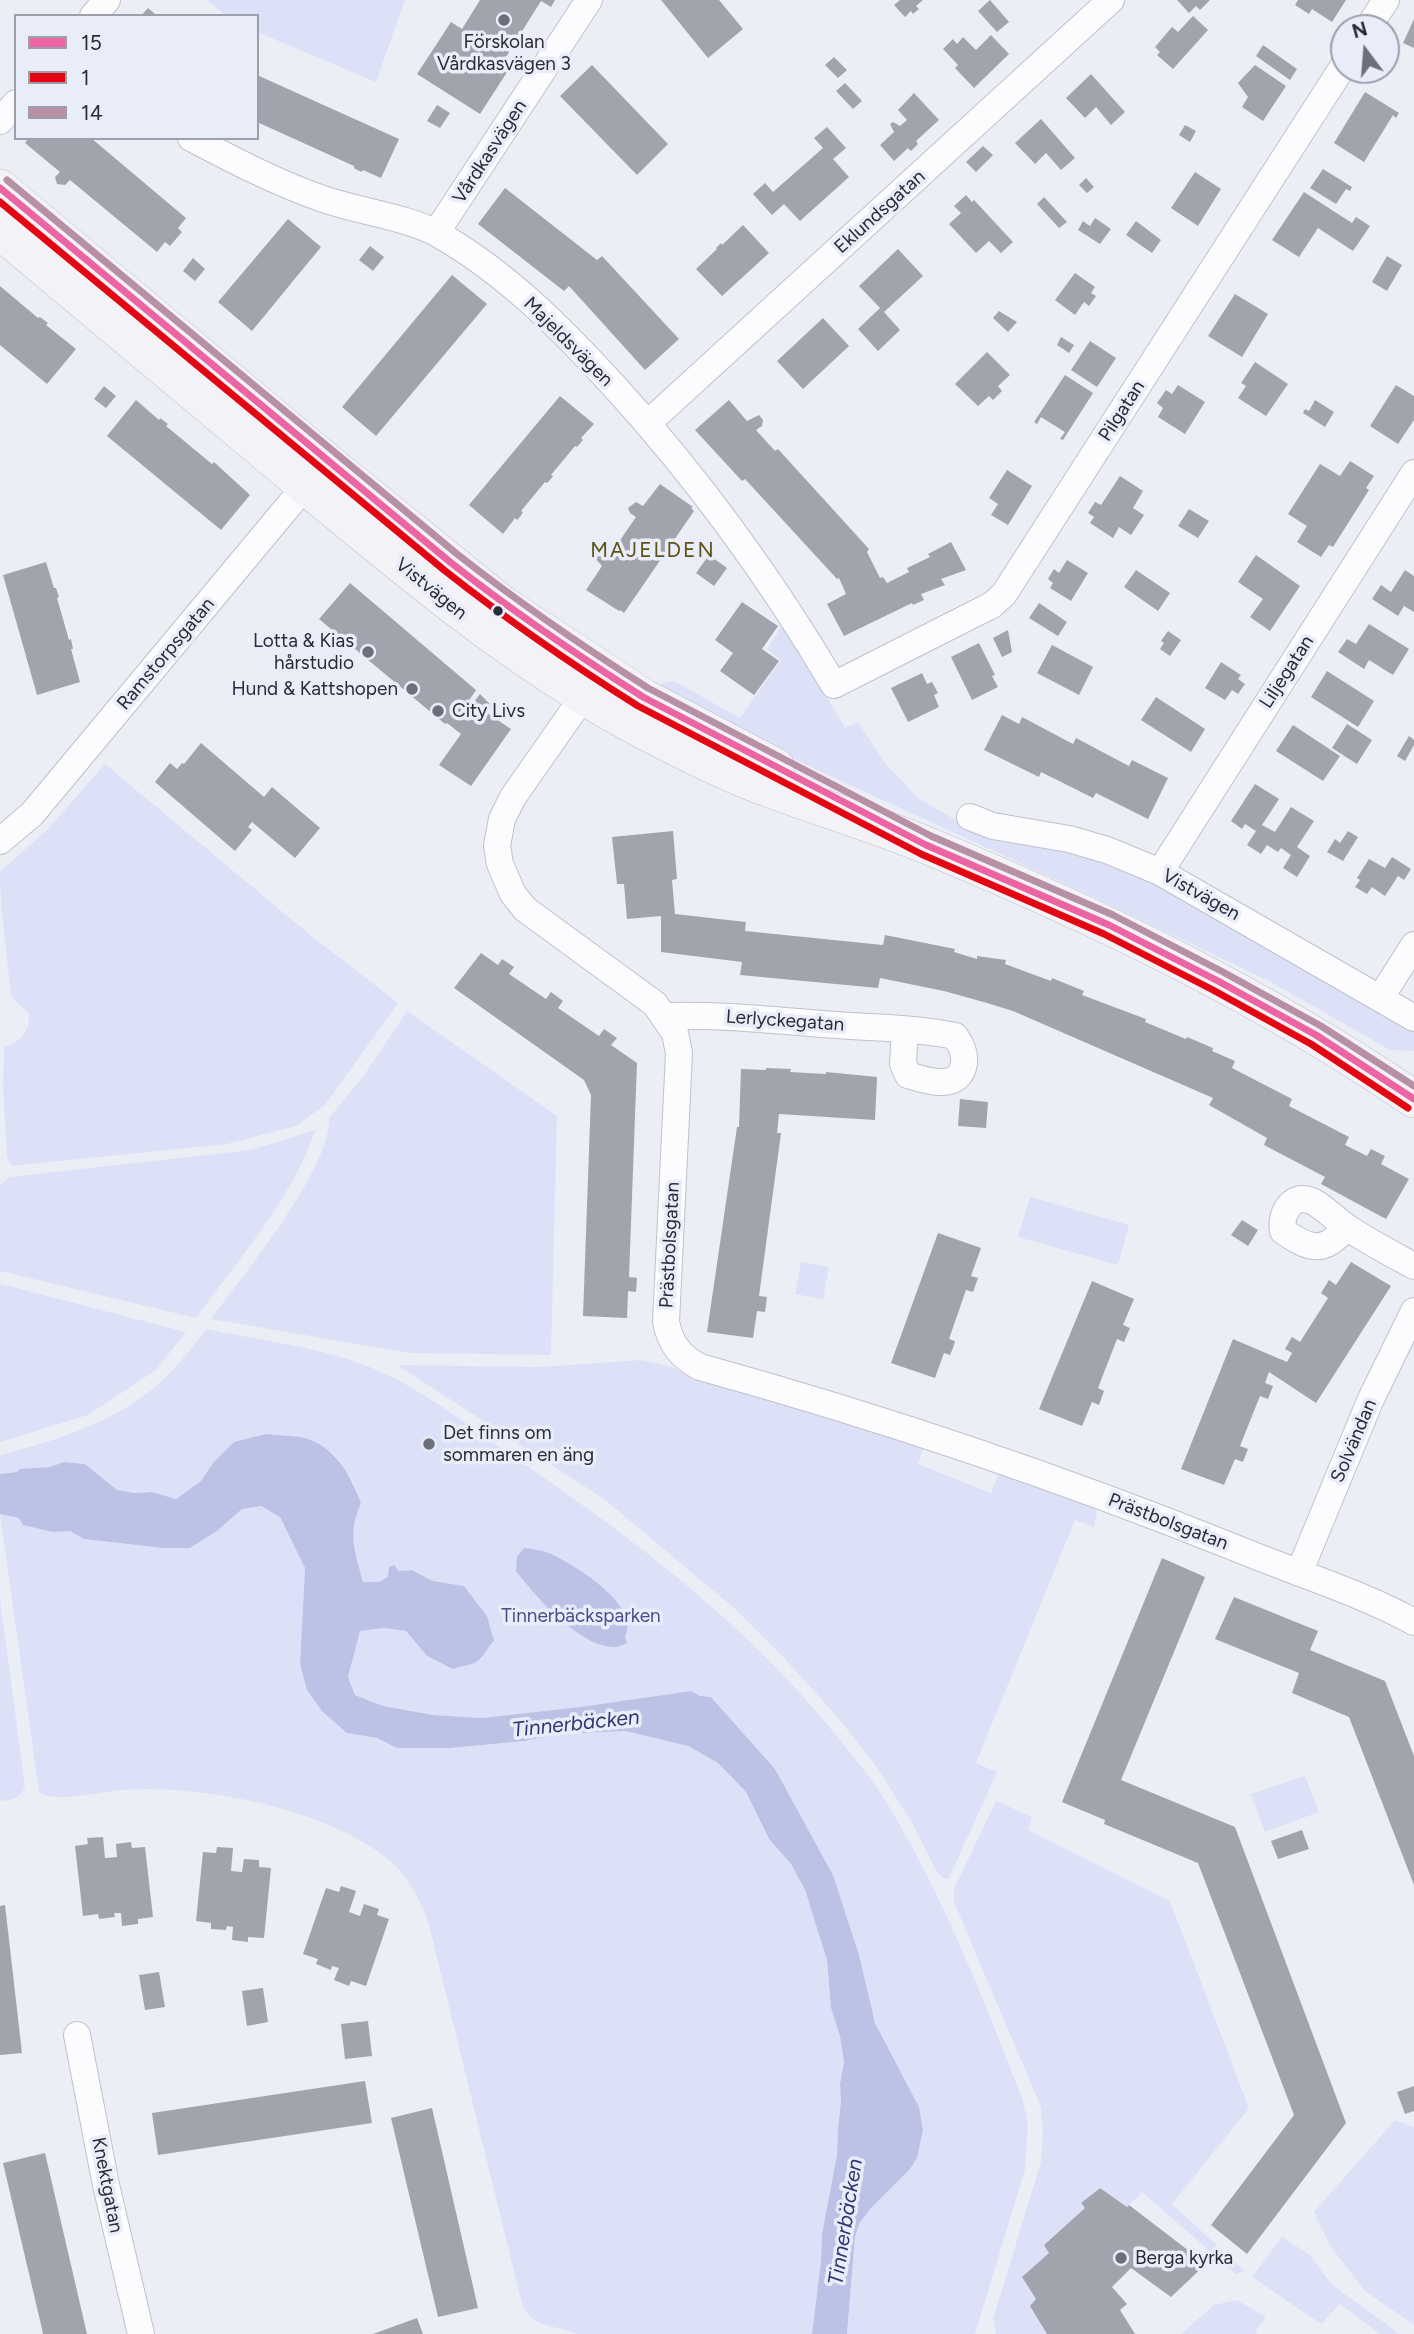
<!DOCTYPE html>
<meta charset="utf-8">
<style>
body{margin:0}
#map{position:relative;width:1414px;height:2334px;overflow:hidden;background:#eceef6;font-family:Figtree,sans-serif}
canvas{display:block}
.legend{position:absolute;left:14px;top:14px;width:245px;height:126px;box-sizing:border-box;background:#e9ecf9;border:2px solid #9c9fab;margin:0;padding:9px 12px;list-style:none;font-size:21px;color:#292b37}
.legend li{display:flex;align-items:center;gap:14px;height:35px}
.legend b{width:35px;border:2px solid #9c9fab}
.north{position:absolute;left:1330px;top:14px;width:70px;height:70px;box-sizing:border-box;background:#e9ecf9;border:2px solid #9c9fab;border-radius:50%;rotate:344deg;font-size:19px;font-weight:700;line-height:28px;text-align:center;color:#292b37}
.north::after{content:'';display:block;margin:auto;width:24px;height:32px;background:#6d6f7a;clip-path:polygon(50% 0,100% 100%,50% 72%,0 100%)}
</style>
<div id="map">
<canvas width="1414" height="2334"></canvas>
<ul class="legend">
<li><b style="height:9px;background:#ec64a1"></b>15</li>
<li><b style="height:9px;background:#e30613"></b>1</li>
<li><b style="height:9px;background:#b890a6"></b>14</li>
</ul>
<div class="north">N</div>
</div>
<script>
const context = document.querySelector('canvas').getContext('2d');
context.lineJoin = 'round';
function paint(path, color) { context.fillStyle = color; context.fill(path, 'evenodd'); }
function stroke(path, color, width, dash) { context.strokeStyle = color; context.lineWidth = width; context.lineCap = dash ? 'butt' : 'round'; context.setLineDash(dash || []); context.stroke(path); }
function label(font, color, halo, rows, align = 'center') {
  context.font = font + ' Figtree,sans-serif'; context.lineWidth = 7; context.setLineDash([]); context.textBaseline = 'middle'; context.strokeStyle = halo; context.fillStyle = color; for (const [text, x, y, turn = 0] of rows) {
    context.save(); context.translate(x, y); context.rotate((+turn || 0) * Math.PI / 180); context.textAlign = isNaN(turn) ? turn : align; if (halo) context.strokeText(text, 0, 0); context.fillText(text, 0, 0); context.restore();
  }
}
const green = new Path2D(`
 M206 0H405L376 82 257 32V16H227Z
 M784 623 845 728 858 722 885 763 918 798 973 830 1123 866 1191 900 1414 1030V1051L1390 1050 1269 981 1083 892 802 763 659 687 663 683 674 681 740 718 781 660 767 649Z
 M105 764 309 934 398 1003 325 1105 296 1126 227 1144 11 1166 7 1157 3 1087 4 1047C22 1041 29 1033 29 1014L12 997 10 988C7 949 0 911 0 872L48 829Z
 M407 1011 557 1116 551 1355 410 1353 211 1319C242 1277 332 1167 329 1118L362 1078Z
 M315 1130C296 1193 235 1264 196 1318L0 1271V1186L9 1177 251 1150Z
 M1030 1197 1129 1225 1118 1265 1018 1237Z
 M801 1262 829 1267 823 1299 795 1294Z
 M0 1284 5 1285 186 1332 156 1370 88 1415 0 1442Z
 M207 1329C267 1342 334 1348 390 1376 431 1396 476 1431 514 1457 631 1537 745 1622 835 1734 851 1754 868 1774 882 1795 941 1890 983 1997 1023 2101L1028 2124 1025 2169 975 2334H847L855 2237 859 2224 871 2208 910 2169 917 2158 923 2130 919 2107 875 2023 833 1875 775 1769 711 1697 700 1696 691 1691 580 1707 482 1718 433 1715 383 1706 355 1695 348 1677 360 1631 384 1628 406 1631 427 1656 461 1665 471 1664 483 1658C495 1624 485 1611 464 1586L433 1581 412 1570 399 1571 379 1582H363C355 1551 346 1534 361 1503L354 1483 334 1454 305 1438 266 1434 213 1463 201 1481 176 1499 152 1492 135 1493 117 1490 85 1464 64 1462 50 1467 20 1469 17 1472 0 1474V1455C62 1439 127 1419 172 1371 184 1358 195 1343 207 1329Z
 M642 1360 672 1367 693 1378 925 1444 918 1464 991 1493 999 1473 1093 1506 1097 1512 1094 1527 1075 1520 976 1763 997 1772 949 1878 944 1879 937 1872 911 1821 876 1766 835 1714 784 1658 734 1608 604 1499 397 1365 539 1367Z
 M261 1506 280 1516 305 1568 300 1664 347 1733 377 1738 397 1748H451L525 1741 560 1734 625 1731 688 1746 718 1763 746 1792 769 1839 791 1864 805 1890 827 1960 831 2008 840 2036 844 2062 840 2084 841 2101 838 2128 837 2155 822 2234 821 2261 812 2334H577C554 2324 534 2330 522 2304L428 1921C419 1898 408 1875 388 1859 324 1808 203 1785 123 1790 102 1791 55 1804 39 1792L0 1514 11 1515 53 1532 71 1531 85 1539 163 1548H190L217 1531 242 1509Z
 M0 1599 25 1787C19 1799 13 1800 0 1801Z
 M1305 1776 1319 1812 1265 1832 1251 1794Z
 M996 1801 1032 1817 1028 1830 1170 1901 1249 2108 1172 2204 1245 2271 1236 2274 1142 2192 1127 2207 1099 2188 1081 2203 1085 2208 1044 2244 1049 2253 1036 2299 1030 2306 1047 2334H996L993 2319 1041 2162 1043 2134 1041 2107 954 1902V1889Z
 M1395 2120 1414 2127V2325L1365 2291 1331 2247 1314 2212Z
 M1282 2237 1310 2255 1331 2284 1400 2334H1380L1340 2304 1321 2324 1252 2277Z
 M1237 2300 1266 2317 1255 2332 1257 2334H1181L1214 2305Z`);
const water = new Path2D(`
 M266 1434C278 1436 293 1435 305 1438 336 1447 351 1476 361 1503 347 1534 355 1551 363 1582H379L388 1577 389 1567 394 1565 399 1571 412 1570 433 1581 464 1586 487 1616 494 1641C487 1647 486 1654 480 1659 473 1666 462 1665 453 1669L427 1656 406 1631 384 1628 360 1631 348 1677 355 1695 383 1706 433 1715 482 1718 580 1707 691 1691 700 1696 711 1697 775 1769 833 1875 859 1955 875 2023 919 2107 923 2130 917 2158 910 2169 871 2208 859 2224 855 2237 847 2334H812L821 2261 822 2234 837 2155 838 2128 841 2101 840 2084 844 2062 840 2036 831 2008 827 1960 805 1890 791 1864 769 1839 746 1792 718 1763 688 1746 625 1731 560 1734 525 1741 451 1748H397L377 1738 347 1733 322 1711 307 1690 300 1664 305 1568 280 1517 261 1506 242 1509 217 1531 190 1548H163L84 1539 70 1531 53 1532 23 1525 19 1518 0 1514V1474L17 1472 19 1469 50 1467 64 1462 85 1464 117 1490 135 1493 152 1492 176 1499 201 1481 213 1463 234 1442Z
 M524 1548C533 1549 542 1550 551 1554 576 1566 641 1605 625 1637L627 1643C622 1645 617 1648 611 1647 576 1643 536 1597 516 1571L517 1557Z`);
const building = new Path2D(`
 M480 0H555L551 7 541 1 506 57 513 63 480 114 417 74 451 22 462 29Z
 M661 0H719L743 29 708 58Z
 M900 0H923L916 6 919 9 913 14 911 11 905 17 894 5Z
 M990 0 1009 22 997 32 978 11Z
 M1177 0H1210L1200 10 1196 6 1189 13Z
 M1298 0H1346L1332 22 1312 9 1309 14 1295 5Z
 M148 8 157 16H141Z
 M1193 16 1208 30 1173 69 1157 55 1160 52 1155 47 1172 27 1178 32Z
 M1414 19V48L1403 43Z
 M991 35 1009 54 974 88 955 68 958 65 943 49 953 39 957 44 963 37 976 50Z
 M1263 45 1297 69 1290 80 1256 56Z
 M834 57 847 70 838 78 825 65Z
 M592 65 668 144 637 175 560 96Z
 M1255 65 1286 86 1263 121 1242 107 1248 97 1238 83Z
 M1091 74 1125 112 1111 125 1096 107 1085 118 1066 98Z
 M257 75 399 139 381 178 363 170 362 172 357 170 354 168V166L257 122Z
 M845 83 862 101 853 109 836 91Z
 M1365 92 1399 113 1396 118 1393 115 1364 162 1334 143Z
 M914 93 939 120 916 141 918 144 911 151 908 148 894 161 880 145 894 132 890 124 893 122 900 126 907 120 898 110Z
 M437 105 450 113 440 128 427 121Z
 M1041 119 1075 158 1061 170 1046 153 1035 164 1015 143Z
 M1185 125 1196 131 1190 142 1179 135Z
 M827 127 846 148 833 159 849 177 800 221 784 204 772 215 753 194 765 183 773 192 823 148 814 138Z
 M29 138H91L186 218 178 228 182 232 170 246 165 242 157 252 70 180 65 185 57 184 55 177 60 172 25 143Z
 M983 146 993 155 976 172 966 162Z
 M1323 169 1352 187 1350 191 1346 189 1336 204 1310 188Z
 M1195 172 1221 189 1198 226 1171 208Z
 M1086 178 1094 187 1087 193 1079 185Z
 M505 188 597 260 602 256 679 339 645 370 569 286 564 291 478 224Z
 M1304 192 1352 223 1356 217 1370 226 1353 251 1318 228 1299 257 1272 240Z
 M966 195 972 202 974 200 1013 242 1001 253 989 241 976 253 949 224 961 213 954 206Z
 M1044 197 1067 222 1059 228 1037 204Z
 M1095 218 1111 229 1100 244 1078 230 1083 221 1090 226Z
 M288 219 321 247 252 331 218 302Z
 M1136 221 1161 240 1152 253 1126 235Z
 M743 225 769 253 722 296 696 269 717 249 716 248 721 243 722 245Z
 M370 246 384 257 373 271 359 260Z
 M898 249 923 276 884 312 900 330 878 351 858 329 880 308 859 286Z
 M1387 256 1402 265 1387 291 1372 282Z
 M193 258 205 269 195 281 183 271Z
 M1075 273 1095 287 1091 293 1096 296 1089 306 1084 302 1075 315 1055 300Z
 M452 275 487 304 376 436 342 407Z
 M0 286 38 318 40 317 48 323 46 325 76 349 47 384 0 345Z
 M1235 294 1268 314 1242 357 1208 336Z
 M999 311 1017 322 1008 332 993 318Z
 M823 318 849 346 803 389 777 361Z
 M1061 337 1074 345 1069 353 1057 345Z
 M1090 341 1116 358 1097 387 1071 370Z
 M987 352 1010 375 998 386 1002 391 993 400 989 396 978 406 955 384Z
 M1255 362 1288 384 1266 416 1238 398 1246 386 1241 383Z
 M1065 375 1093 393 1063 440 1060 439 1065 432 1041 417 1037 424 1034 422Z
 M1178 385 1205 402 1185 434 1158 417 1163 408 1157 403 1166 390 1172 394Z
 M1396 385 1414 396V420L1398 444 1370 426Z
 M104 386 116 396 106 408 94 399Z
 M560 396 594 424 581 438 583 440 577 447 575 446 551 475 553 476 550 480 547 483 545 482 521 511 523 512 520 517 517 520 515 518 503 534 469 505Z
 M136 400 159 420 160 418 168 424 166 426 212 464 214 462 250 495 221 530 107 436Z
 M729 400 747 421 759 415 763 420 762 426 756 430 775 451 778 449 869 549 867 552 880 578 883 577 887 583 909 572 907 568 930 557 928 554 951 542 966 570 941 579 945 585 921 594 924 600 913 605 912 603 844 636 827 604 846 594 839 578 837 579 745 479 742 481 695 430Z
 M1315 400 1334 412 1325 427 1303 413 1305 409 1309 411Z
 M1350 461 1374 476 1366 488 1369 490 1333 547 1329 545 1321 557 1297 542 1307 526 1288 514 1320 464 1340 476Z
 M1007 470 1032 486 1008 525 991 515 998 504 989 498Z
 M1120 476 1143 491 1133 508 1144 515 1131 535 1119 527 1113 538 1090 523 1094 517 1088 513 1095 502 1101 505Z
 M660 484 693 507 691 508 694 511 624 613 620 610 619 611 586 590 602 566 594 557 597 552 602 551 610 555 636 517 630 513 628 508 636 502 643 506Z
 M1189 509 1209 521 1198 538 1178 526Z
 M709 555 727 568 714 586 696 573Z
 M1256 555 1300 586 1270 631 1250 617 1263 599 1238 582Z
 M1067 560 1088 573 1071 601 1050 588 1053 583 1048 579 1054 569 1059 573Z
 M46 562 54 588H56L59 597 57 598 69 640 71 639 73 649H71L80 682 37 695 3 575Z
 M1136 570 1170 593 1158 611 1124 587Z
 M1405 570 1414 576V612L1404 606 1398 616 1372 599 1381 585 1391 592Z
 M350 583 476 690 466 705 470 707 480 694 492 706 487 713 511 729 471 786 439 765 461 734 447 723 445 724 319 619Z
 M742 602 778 626 762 649 779 661 754 695 720 671 733 653 715 640Z
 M1039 603 1067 622 1058 636 1029 618Z
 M1369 624 1409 649 1393 675 1369 660 1364 669 1338 652 1347 639 1356 644Z
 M1008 630 1012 652 1002 657 993 638Z
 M1168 631 1181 640 1170 656 1160 649 1164 643 1161 641Z
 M979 643 995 675 992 676 998 687 972 700 951 657Z
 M1052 645 1093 667 1079 695 1037 673Z
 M1221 662 1241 675 1238 679 1245 684 1238 694 1232 690 1225 700 1205 688Z
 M1327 671 1374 701 1358 727 1311 697Z
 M922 673 927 684 932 682 938 693 934 695 939 707 908 722 891 688Z
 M1156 697 1205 729 1191 752 1141 720Z
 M1002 715 1019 724 1022 717 1073 744 1076 738 1129 766 1132 760 1168 778 1148 819 1096 793 1093 798 1041 772 1039 777 984 750Z
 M1347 724 1372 740 1357 764 1332 748Z
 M1293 725 1340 756 1323 781 1276 751Z
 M1409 736 1414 740V745L1405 761 1397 756Z
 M201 743 264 797 272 787 320 828 295 858 252 822 248 827 252 830 235 851 155 782 170 763 177 769 182 763 184 764Z
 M1255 784 1279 799 1262 825 1275 832 1291 807 1314 821 1297 847 1310 856 1297 877 1283 868 1291 855 1281 848 1278 852 1267 845 1261 854 1247 845 1256 831 1245 824 1242 829 1231 821Z
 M673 831 677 879 672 880 675 914 746 922 745 931 883 945 885 935 955 949 954 952 977 959V956L1006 960 1005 964 1051 981 1052 978 1084 991 1082 995 1146 1019 1145 1022 1186 1039 1187 1037 1213 1048 1212 1051 1235 1061 1232 1068 1292 1099 1289 1106 1349 1137 1345 1145 1367 1156 1371 1149 1385 1156 1381 1164 1409 1179 1386 1219 1321 1184 1325 1177 1264 1145 1267 1138 1209 1105 1213 1098 1013 1011 987 1003 944 991 880 978 878 988 740 975 742 962 661 952V916L627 919 624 884H617L612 837Z
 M1348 831 1358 837 1343 861 1327 852 1335 839 1340 843Z
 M1392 857 1411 869 1404 880 1398 876 1385 896 1372 887 1367 894 1355 887 1360 880 1357 878 1369 859 1385 868Z
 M481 953 498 965 502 959 514 967 509 974 546 999 551 992 563 1001 558 1008 599 1036 604 1029 617 1038 611 1045 637 1063 629 1277 637 1278 636 1292 628 1291 627 1318 583 1316 591 1095 584 1080 454 988Z
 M766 1068 791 1069 790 1072 826 1074V1072L877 1077 875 1120 779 1114 777 1133H781L759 1296 767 1297 765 1312 757 1311 753 1338 707 1332 737 1127H739L741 1069 766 1070Z
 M960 1099 988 1102 986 1128 958 1126Z
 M1242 1220 1258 1230 1248 1246 1231 1235Z
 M938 1233 981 1248 971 1276 978 1278 973 1292 966 1290 949 1339 955 1341 953 1348 950 1355 944 1353 935 1378 891 1363Z
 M1351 1262 1391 1286 1316 1403 1269 1372 1265 1383 1273 1386 1268 1399 1260 1396 1240 1446 1248 1449 1243 1462 1235 1459 1224 1485 1181 1469 1233 1339 1287 1362 1292 1353 1285 1349 1292 1337 1300 1342 1328 1298 1321 1293 1329 1280 1336 1285Z
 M1092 1281 1134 1299 1123 1325 1130 1328 1124 1342 1117 1339 1098 1388 1104 1391 1099 1405 1092 1402 1082 1426 1039 1409Z
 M1162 1558 1205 1577 1121 1780 1235 1827 1346 2123 1247 2254 1211 2225 1294 2115 1198 1863 1104 1824 1105 1820 1062 1802Z
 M1234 1597 1318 1631 1310 1650 1385 1681 1414 1756V1885L1349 1717 1292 1693 1299 1673 1215 1639Z
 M1302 1830 1309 1849 1278 1859 1271 1841Z
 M103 1837 105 1858 117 1857 116 1844 131 1842 132 1848 145 1847 153 1917 138 1919V1924L122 1926 121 1913H114L115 1917 99 1919 98 1914 83 1916 75 1846 88 1844 87 1838Z
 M217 1847 233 1848 231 1871 242 1872 244 1859 259 1860V1867L271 1868 264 1938 248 1937V1942L232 1940 233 1927 227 1926 226 1930 211 1929V1923L196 1921 203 1852 216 1853Z
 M341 1886 356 1891 349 1912 360 1916 364 1904 379 1909 377 1915 389 1919 366 1986 351 1981 349 1986 334 1980 339 1968 332 1966 331 1970 316 1964 318 1959 303 1954 326 1888 339 1892Z
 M5 1905 22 2053 0 2055V1906Z
 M159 1972 165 2007 145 2010 139 1975Z
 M263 1988 268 2022 247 2026 242 1991Z
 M368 2021 372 2056 345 2059 341 2024Z
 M365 2081 372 2123 158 2155 152 2113Z
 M1414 2086V2111L1405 2114 1397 2092Z
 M432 2108 478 2308 438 2317 391 2118Z
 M45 2153 87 2334H43L42 2329 3 2163Z
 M1100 2188 1127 2207 1129 2205 1206 2264 1171 2297 1131 2268 1112 2287 1127 2304 1120 2310 1135 2334H1047L1030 2306 1036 2299 1022 2277 1049 2253 1044 2245 1085 2208 1081 2203Z
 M417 2318 423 2334H373Z`);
const minor = new Path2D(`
 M93 16 107 0
 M1368 28 1386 0
 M0 121 16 103
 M191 138C235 161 279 184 326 200 359 211 410 218 438 234 505 272 562 329 614 386 698 478 770 577 834 685L976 613 992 605 1004 594 1344 65
 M436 233 589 0
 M648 423 1111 0
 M592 684 513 797 502 819 497 846 500 864 513 894 525 909 655 1004 675 1033 679 1053 666 1322C670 1343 680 1357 700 1367 881 1417 1058 1477 1233 1547 1293 1572 1357 1591 1414 1622
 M970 817 993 826 1069 839 1107 850 1160 872 1414 1018
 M0 841 32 814 316 473
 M1160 872 1414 473
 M1381 997 1414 945
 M665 1016C722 1014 780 1021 837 1025 876 1028 917 1028 955 1036 961 1045 965 1052 964 1063 960 1092 927 1081 908 1075L903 1064 905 1030
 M1346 1227C1324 1255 1309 1249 1283 1231 1280 1216 1290 1194 1309 1200 1320 1203 1337 1221 1348 1228 1369 1242 1392 1254 1414 1266
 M1299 1573 1370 1401 1414 1311
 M77 2035 106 2185 141 2334`);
const secondary = new Path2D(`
 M0 188 326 461 502 604 643 697 776 767
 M0 231C101 316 202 400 303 484 407 570 510 657 628 722 667 743 708 764 749 781 809 805 871 822 931 847 1099 917 1263 996 1414 1099`);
const bus1 = new Path2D(`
 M0 188 450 562C512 611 577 655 643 697L926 845 1109 925 1218 981 1316 1035 1414 1099`);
const bus2 = new Path2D(`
 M0 202 444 570C506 619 571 664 638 706L921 854 1104 934 1213 990 1311 1044 1408 1108`);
const bus3 = new Path2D(`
 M7 180 457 554C518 602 582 646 648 688L931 836 1113 915 1223 972 1321 1026 1414 1086`);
const markers = [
 [504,20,7,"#6d6f7a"],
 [498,611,6,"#292b37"],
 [368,652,7,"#6d6f7a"],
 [412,689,7,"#6d6f7a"],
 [438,711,7,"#6d6f7a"],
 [429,1444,7,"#6d6f7a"],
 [1121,2258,7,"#6d6f7a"]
];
const poiNames = [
 ["Förskolan",504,42,"center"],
 ["Vårdkasvägen 3",504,64,"center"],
 ["Lotta & Kias",354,641,"right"],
 ["hårstudio",354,663,"right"],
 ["Hund & Kattshopen",398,689,"right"],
 ["City Livs",452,711],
 ["Det finns om",443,1433],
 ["sommaren en äng",443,1455],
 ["Berga kyrka",1135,2258]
];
const streetNames = [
 ["Vårdkasvägen",490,152,-57],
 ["Eklundsgatan",880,212,-42],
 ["Majeldsvägen",568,342,45],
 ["Pilgatan",1122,411,-57],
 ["Vistvägen",431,589,39],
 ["Ramstorpsgatan",166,654,-50],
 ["Liljegatan",1287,672,-57],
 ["Vistvägen",1201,895,29],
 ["Lerlyckegatan",785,1021,4],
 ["Prästbolsgatan",670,1245,-87],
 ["Solvändan",1354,1441,-67],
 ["Prästbolsgatan",1168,1522,21],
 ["Knektgatan",107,2185,79]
];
const parkNames = [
 ["Tinnerbäcksparken",581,1616]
];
const neighbourhoodNames = [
 ["MAJELDEN",653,551]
];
const waterNames = [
 ["Tinnerbäcken",576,1724,-6],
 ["Tinnerbäcken",846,2222,-81]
];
paint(green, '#dde1f8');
paint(water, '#bcc2e6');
paint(building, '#a2a4ad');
stroke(minor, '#bfc1cb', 28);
stroke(secondary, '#bfc1cb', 38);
stroke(minor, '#fcfcfe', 26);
stroke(secondary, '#f3f3f7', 37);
stroke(bus1, '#ec64a1', 7);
stroke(bus2, '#e30613', 7);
stroke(bus3, '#b890a6', 7);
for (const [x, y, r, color] of markers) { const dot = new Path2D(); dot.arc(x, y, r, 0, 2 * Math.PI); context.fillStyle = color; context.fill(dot); stroke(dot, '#e9ecf9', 2.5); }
label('19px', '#292b37', '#e9ecf9', poiNames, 'left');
label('19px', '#292b37', '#e9ecf9', streetNames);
label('19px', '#474e8b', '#e9ecf9', parkNames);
context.letterSpacing = '2px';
label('21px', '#5f5215', '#e9ecf9', neighbourhoodNames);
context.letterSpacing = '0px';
label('italic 21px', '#30356f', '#e9ecf9', waterNames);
</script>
